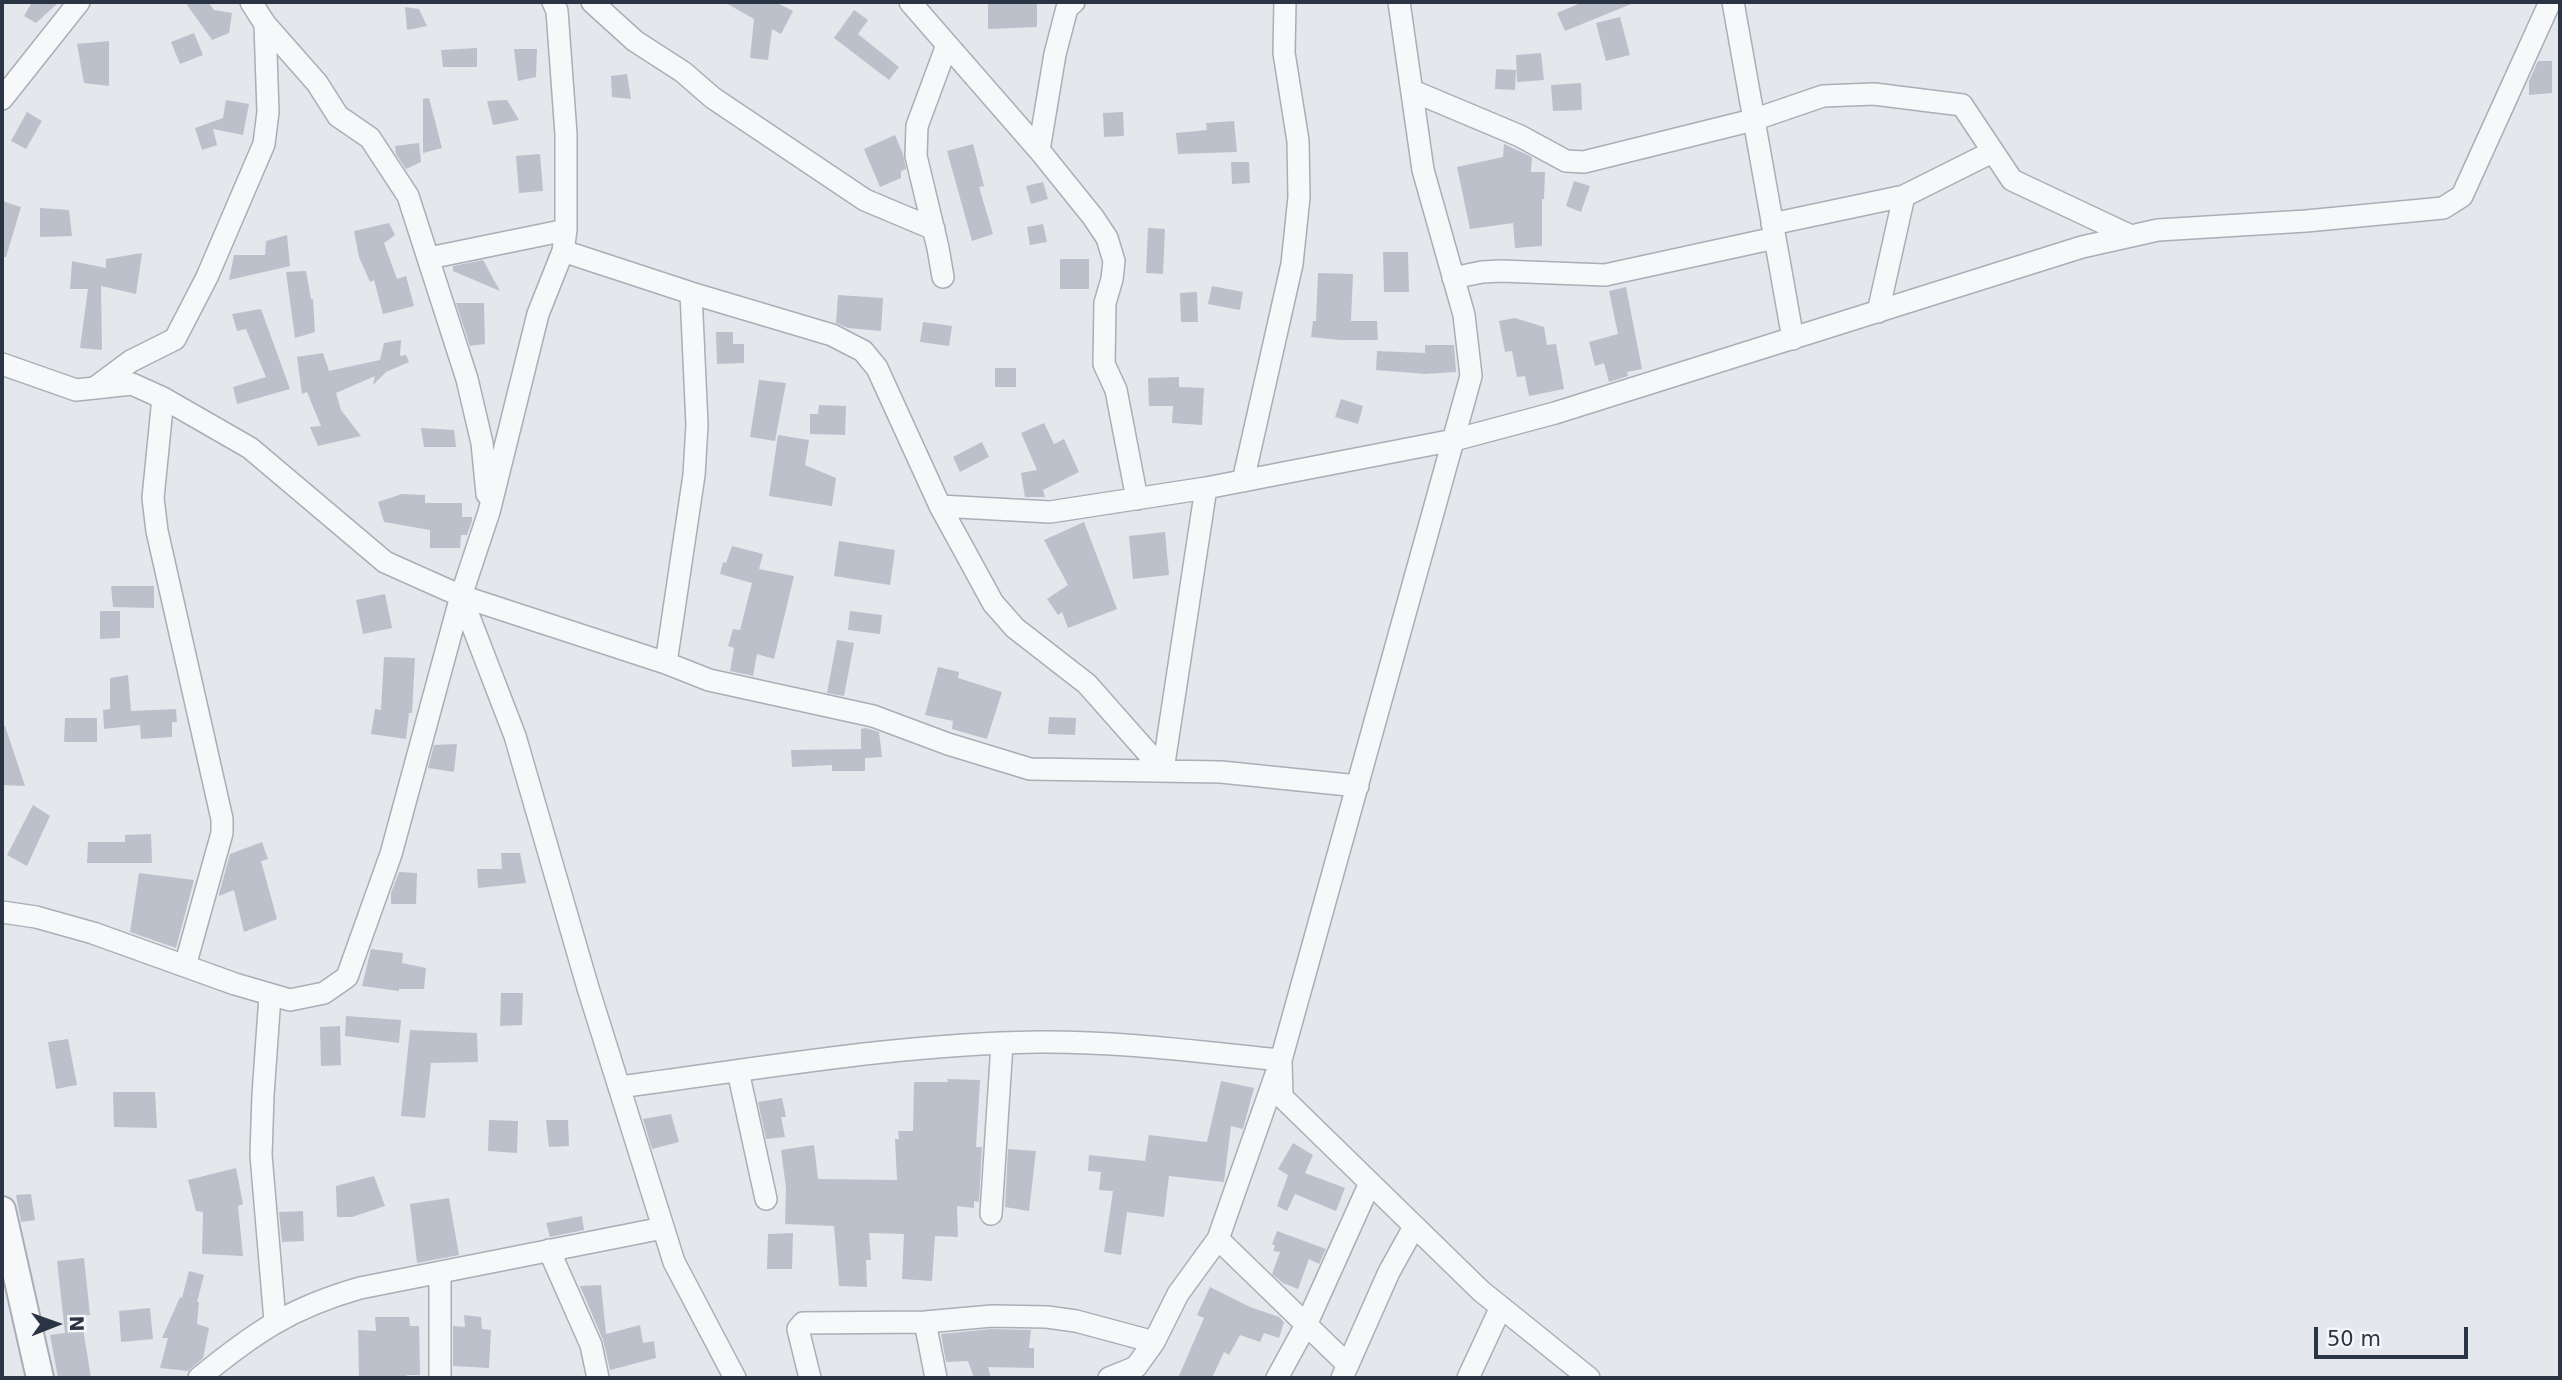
<!DOCTYPE html>
<style>
body{margin:0}
#map{position:relative;width:2562px;height:1380px;overflow:hidden;background:#e4e7ec;font-family:"DejaVu Sans",sans-serif}
canvas{display:block}
.frame{position:absolute;inset:0;border:4px solid #2b3445;pointer-events:none}
.north{position:absolute;left:21px;top:1289px;width:70px;height:70px;-webkit-text-stroke:5px #f4f6f9;paint-order:stroke;rotate:89deg;font-size:19px;font-weight:700;line-height:28px;text-align:center;color:#2b3445}
.north::after{content:'';display:block;margin:auto;width:24px;height:32px;background:#2b3445;clip-path:polygon(50% 0,100% 100%,50% 72%,0 100%)}
.scale{position:absolute;left:2314px;top:1327px;width:154px;height:32px;box-sizing:border-box;border:4px solid #2b3445;border-top:0;padding-left:9px;font-size:21px;line-height:24px;white-space:nowrap;color:#2b3445;-webkit-text-stroke:5px #f4f6f9;paint-order:stroke}
</style>
<div id="map">
<canvas width="2562" height="1380"></canvas>
<div class="frame"></div>
<div class="north">N</div>
<div class="scale">50 m</div>
</div>
<script>
const context = document.querySelector('canvas').getContext('2d');
context.lineJoin = 'round';
function paint(path, color) { context.fillStyle = color; context.fill(path, 'evenodd'); }
function stroke(path, color, width, dash) { context.strokeStyle = color; context.lineWidth = width; context.lineCap = dash ? 'butt' : 'round'; context.setLineDash(dash || []); context.stroke(path); }
const building = new Path2D(`
 M32 2H59L36 23 24 16Z
 M185 2H208L214 10 232 13 229 33 212 40Z
 M724 2H775L793 11 781 34 772 29 768 60 750 58 754 19Z
 M1037 2V27L988 29V3Z
 M1583 2H1636L1565 31 1557 13Z
 M405 7 419 9 427 26 407 30Z
 M854 10 868 20 858 34 899 67 889 80 834 38Z
 M1620 17 1630 55 1606 61 1596 23Z
 M194 33 203 55 180 64 171 42Z
 M109 41V86L84 83 77 44Z
 M477 48V67H443L441 50Z
 M514 49H537L536 77 518 81Z
 M1541 53 1544 80 1517 82 1516 55Z
 M2538 61H2552V93L2529 95V81Z
 M1496 69 1516 70 1515 90 1495 89Z
 M627 74 631 99 612 97 611 76Z
 M1581 83 1582 110 1553 111 1551 85Z
 M429 98 442 148 423 153V99Z
 M226 100 249 104 243 135 213 129 217 145 202 150 195 128 223 118Z
 M507 100 519 120 493 125 487 101Z
 M27 112 42 121 26 149 11 141Z
 M1123 112 1124 136 1104 137 1103 113Z
 M1234 121 1237 152 1178 154 1176 133 1207 130 1206 123Z
 M895 135 903 154 906 169 901 171V178L880 187 864 149Z
 M419 143 421 162 406 169 396 154 395 146Z
 M973 144 984 186 979 187 993 234 972 241 947 151Z
 M1504 144 1532 157 1531 172H1545L1544 199H1542V246L1515 248 1513 223 1470 229 1457 167 1503 157Z
 M540 154 543 191 519 193 516 156Z
 M1231 162H1249L1250 183 1232 184Z
 M1574 181 1590 186 1581 212 1566 206Z
 M1043 182 1048 199 1031 204 1026 186Z
 M2 201 21 207 6 257H2Z
 M40 208 69 210 72 236 40 237Z
 M389 223 395 235 384 243 397 279 406 276 414 306 383 314 374 280 370 282 359 257 354 231Z
 M1043 224 1047 242 1030 245 1027 227Z
 M1148 228 1165 229 1163 274 1146 273Z
 M287 235 290 266 229 280 234 255H265L266 241Z
 M1383 252H1408L1409 292H1384Z
 M142 253 136 294 101 286 102 350 80 348 88 289H70L72 261 106 268V259Z
 M1060 259H1089V289H1060Z
 M483 260 500 291 453 271V266Z
 M306 271 311 299H313L315 332 295 338 286 272Z
 M1318 273 1353 274 1351 321H1377L1378 340H1340L1311 337 1313 321H1316Z
 M1212 286 1243 292 1240 310 1208 304Z
 M1626 287 1642 369 1627 372 1628 376 1609 382 1604 363 1595 366 1589 342 1618 334 1609 291Z
 M1197 292 1198 322H1181L1180 293Z
 M838 295 883 298 881 331 848 328 836 323Z
 M456 303H484L485 344 470 346Z
 M261 309 290 389 237 404 233 387 266 377 246 329 237 331 232 314Z
 M1515 318 1544 327 1547 345 1556 344 1564 389 1529 396 1525 376 1517 377 1512 351 1505 352 1499 321Z
 M923 322 952 326 949 346 920 342Z
 M716 332H733V344H744V363L717 364Z
 M401 340 400 356 406 355 409 362 386 372 373 385 375 376 336 393 341 410 361 436 318 446 310 427 321 426 307 392 302 394 297 357 323 353 329 371 380 360 384 343Z
 M1425 345H1454L1456 372 1425 374 1376 370 1377 351 1425 353Z
 M995 368H1016V387H995Z
 M1179 377V387L1204 388 1202 425 1172 423 1173 406H1149L1148 378Z
 M759 380 786 383 775 441 750 437Z
 M1341 399 1363 406 1358 424 1335 417Z
 M819 405 846 406 845 435 810 434V414H818Z
 M1044 423 1054 444 1064 439 1079 472 1043 490 1045 497H1025L1021 473 1037 470 1021 433Z
 M421 428 454 430 456 447H424Z
 M778 435 809 440 805 465 836 478 832 506 769 496Z
 M982 442 989 457 960 472 953 457Z
 M402 494 425 495V503H462V517H472V521L467 535H461L460 548H430V530L384 522 378 502Z
 M1084 522 1117 609 1068 628 1062 612 1058 615 1047 599 1068 585 1044 540Z
 M1165 532 1169 575 1133 579 1129 536Z
 M839 541 895 550 890 585 834 576Z
 M732 546 763 554 759 569 794 576 774 659 757 654 753 676 730 671 734 648 728 646 733 629 740 630 752 583 720 574 723 562 726 563Z
 M111 586H154V608L113 607Z
 M385 594 392 628 363 634 356 600Z
 M100 611H120V638L100 639Z
 M850 611 882 615 880 634 848 630Z
 M837 640 854 643 844 696 827 693Z
 M384 657 415 658 412 713H409L406 739 371 734 375 709 381 710Z
 M938 667 959 672 958 678 1002 692 987 739 952 729 953 721 925 715Z
 M128 675 131 711 176 709 177 722H172V737L141 739 140 725 104 729 103 710 110 709V678Z
 M1049 717 1076 718 1075 735 1048 734Z
 M65 718H97V742H64Z
 M2 726H5L25 786 2 785Z
 M866 728 879 732 882 757 865 758V771H832V765L792 767 791 750 861 749V729Z
 M457 744 454 772 428 768 434 745Z
 M33 805 50 816 27 866 7 855Z
 M151 834 152 863H87L88 842H125V835Z
 M262 842 268 859 261 861 277 919 244 932 234 890 219 896V894L230 854Z
 M501 853H520L526 883 478 888 477 869H502Z
 M399 872 417 873 416 904H391V893Z
 M139 873 194 880 176 948 130 932Z
 M371 949 403 953 402 963 426 968 424 989H399V991L362 986Z
 M501 993H523L522 1025 500 1026Z
 M346 1016 401 1020 399 1043 345 1036Z
 M340 1026 341 1065 321 1066 320 1027Z
 M410 1030 477 1033 478 1062 431 1063 425 1118 401 1116Z
 M68 1039 77 1085 56 1089 48 1042Z
 M947 1079 980 1080 976 1147H982L979 1202 974 1201V1208L957 1206 958 1237 935 1236 932 1281 902 1279 904 1234 869 1233 871 1260H866L867 1287 839 1286 834 1226 785 1224 786 1188 781 1150 814 1145 818 1179 897 1180 895 1139H899L898 1131H913L914 1082H948Z
 M1221 1081 1254 1088 1243 1129 1231 1126 1224 1182 1169 1176 1164 1217 1127 1212 1121 1255 1104 1252 1113 1191 1099 1190 1101 1172 1088 1171 1089 1155 1145 1161 1149 1135 1207 1142Z
 M113 1092H155L157 1128 114 1127Z
 M782 1098 786 1117H781L785 1137 766 1139 758 1102Z
 M671 1114 679 1142 652 1149 643 1119Z
 M489 1120 518 1121 517 1153 488 1151Z
 M546 1120H568L569 1146 549 1147Z
 M1293 1143 1313 1155 1305 1173 1345 1188 1336 1211 1295 1194 1287 1211 1277 1206 1288 1175 1278 1169Z
 M1008 1149 1036 1151 1029 1211 1005 1207Z
 M236 1168 243 1204 238 1206 243 1256 202 1254 203 1212 196 1211 188 1180Z
 M374 1176 385 1206 352 1217H337L336 1186Z
 M31 1194 35 1220 21 1222 16 1195Z
 M449 1198 459 1255 417 1263 410 1204Z
 M303 1211 304 1241 282 1242 279 1212Z
 M582 1216 584 1230 550 1237 546 1223Z
 M1277 1231 1326 1249 1319 1264 1309 1259 1298 1289 1283 1283 1272 1274 1280 1252 1273 1251 1275 1246 1272 1244Z
 M793 1233 792 1269H767L768 1234Z
 M84 1258 90 1315 81 1316 91 1378H58L50 1335 65 1333 57 1261Z
 M189 1271 204 1275 197 1302H199L197 1324 209 1328 203 1358 188 1371 160 1368 168 1338H162L180 1297 182 1298Z
 M601 1285 606 1334 640 1325 643 1343 654 1341 656 1358 610 1370 603 1340 580 1286Z
 M1210 1287 1250 1307 1279 1317 1284 1322 1279 1338 1264 1333 1260 1342 1240 1335 1229 1355 1224 1352 1212 1378H1178L1204 1318 1197 1315Z
 M150 1308 153 1339 121 1342 119 1311Z
 M464 1315 481 1317 482 1329 491 1330 489 1368 453 1366V1326L465 1327Z
 M375 1317H409L410 1326H419L420 1375H407V1378H359L358 1330 376 1331Z
 M992 1329 1031 1330 1029 1348H1034V1368L988 1367 991 1378H974L968 1361 946 1362 941 1334Z`);
const minor = new Path2D(`
 M251 2 265 24 317 83 338 116 370 138 408 196 467 379 482 443 487 494
 M592 2 635 41 683 72 713 98 865 200 934 229
 M910 2 1039 150 1093 217 1107 238 1114 261 1112 279 1105 303 1104 364 1116 390 1137 499
 M1733 2 1793 339
 M1413 91 1520 136 1566 161 1584 162 1753 120 1823 96 1874 94 1962 105 2012 180 2131 236
 M2 99 79 2
 M1039 150 1055 54 1067 8 1074 2
 M1772 224 1904 196 1992 152
 M563 251 691 293 832 335 863 351 877 368 940 506 1050 512 1206 488 1454 440 1555 413 2082 247 2158 230 2306 221 2443 208 2462 196 2550 2
 M429 258 566 230
 M943 277 938 248 916 156 917 126 947 45
 M1453 278 1482 272 1501 271 1605 275 1775 238
 M1878 312 1904 196
 M2 364 76 390 132 384 163 398 250 448 385 562 461 596 666 663 709 680 873 716 948 744 1030 769 1221 772 1358 786
 M96 387 131 361 175 339 207 277 264 144 268 112 265 24
 M163 398 153 498 157 531 222 819V833L185 966
 M1243 481 1292 264 1299 197 1298 141 1284 53 1285 2
 M940 506 993 603 1015 628 1087 684 1163 770
 M461 596 515 736 588 988 674 1262 735 1378
 M666 663 694 475 697 425 691 293
 M1163 770 1206 488
 M2 912 36 917 93 933 235 984 290 1000 324 993 347 977 391 854 461 596 489 512 538 314 563 251 566 230V134L557 11 553 2
 M270 996 263 1095 261 1155 275 1321
 M738 1071 766 1199
 M619 1087C758 1069 897 1044 1037 1042 1118 1041 1200 1052 1281 1060L1282 1097 1481 1291 1589 1378
 M991 1214 1002 1044
 M1218 1239 1348 1365
 M549 1250 591 1345 598 1378
 M440 1272V1378
 M925 1322 936 1378
 M199 1378C254 1333 290 1308 360 1288L663 1228
 M810 1378 798 1329 803 1323 925 1322 992 1316 1047 1317 1076 1321 1154 1342
 M1109 1378 1136 1367 1154 1342 1178 1294 1218 1239 1281 1060 1471 376 1464 315 1423 170 1399 2
 M1277 1378 1306 1325 1370 1183
 M1342 1378 1389 1272 1414 1227
 M1468 1378 1501 1307`);
const tertiary = new Path2D(`
 M2 1210 40 1378`);
paint(building, '#bbc0ca');
stroke(minor, '#a9aeb7', 24);
stroke(tertiary, '#a9aeb7', 30);
stroke(minor, '#f7f8fa', 21);
stroke(tertiary, '#f7f8fa', 26);
</script>
